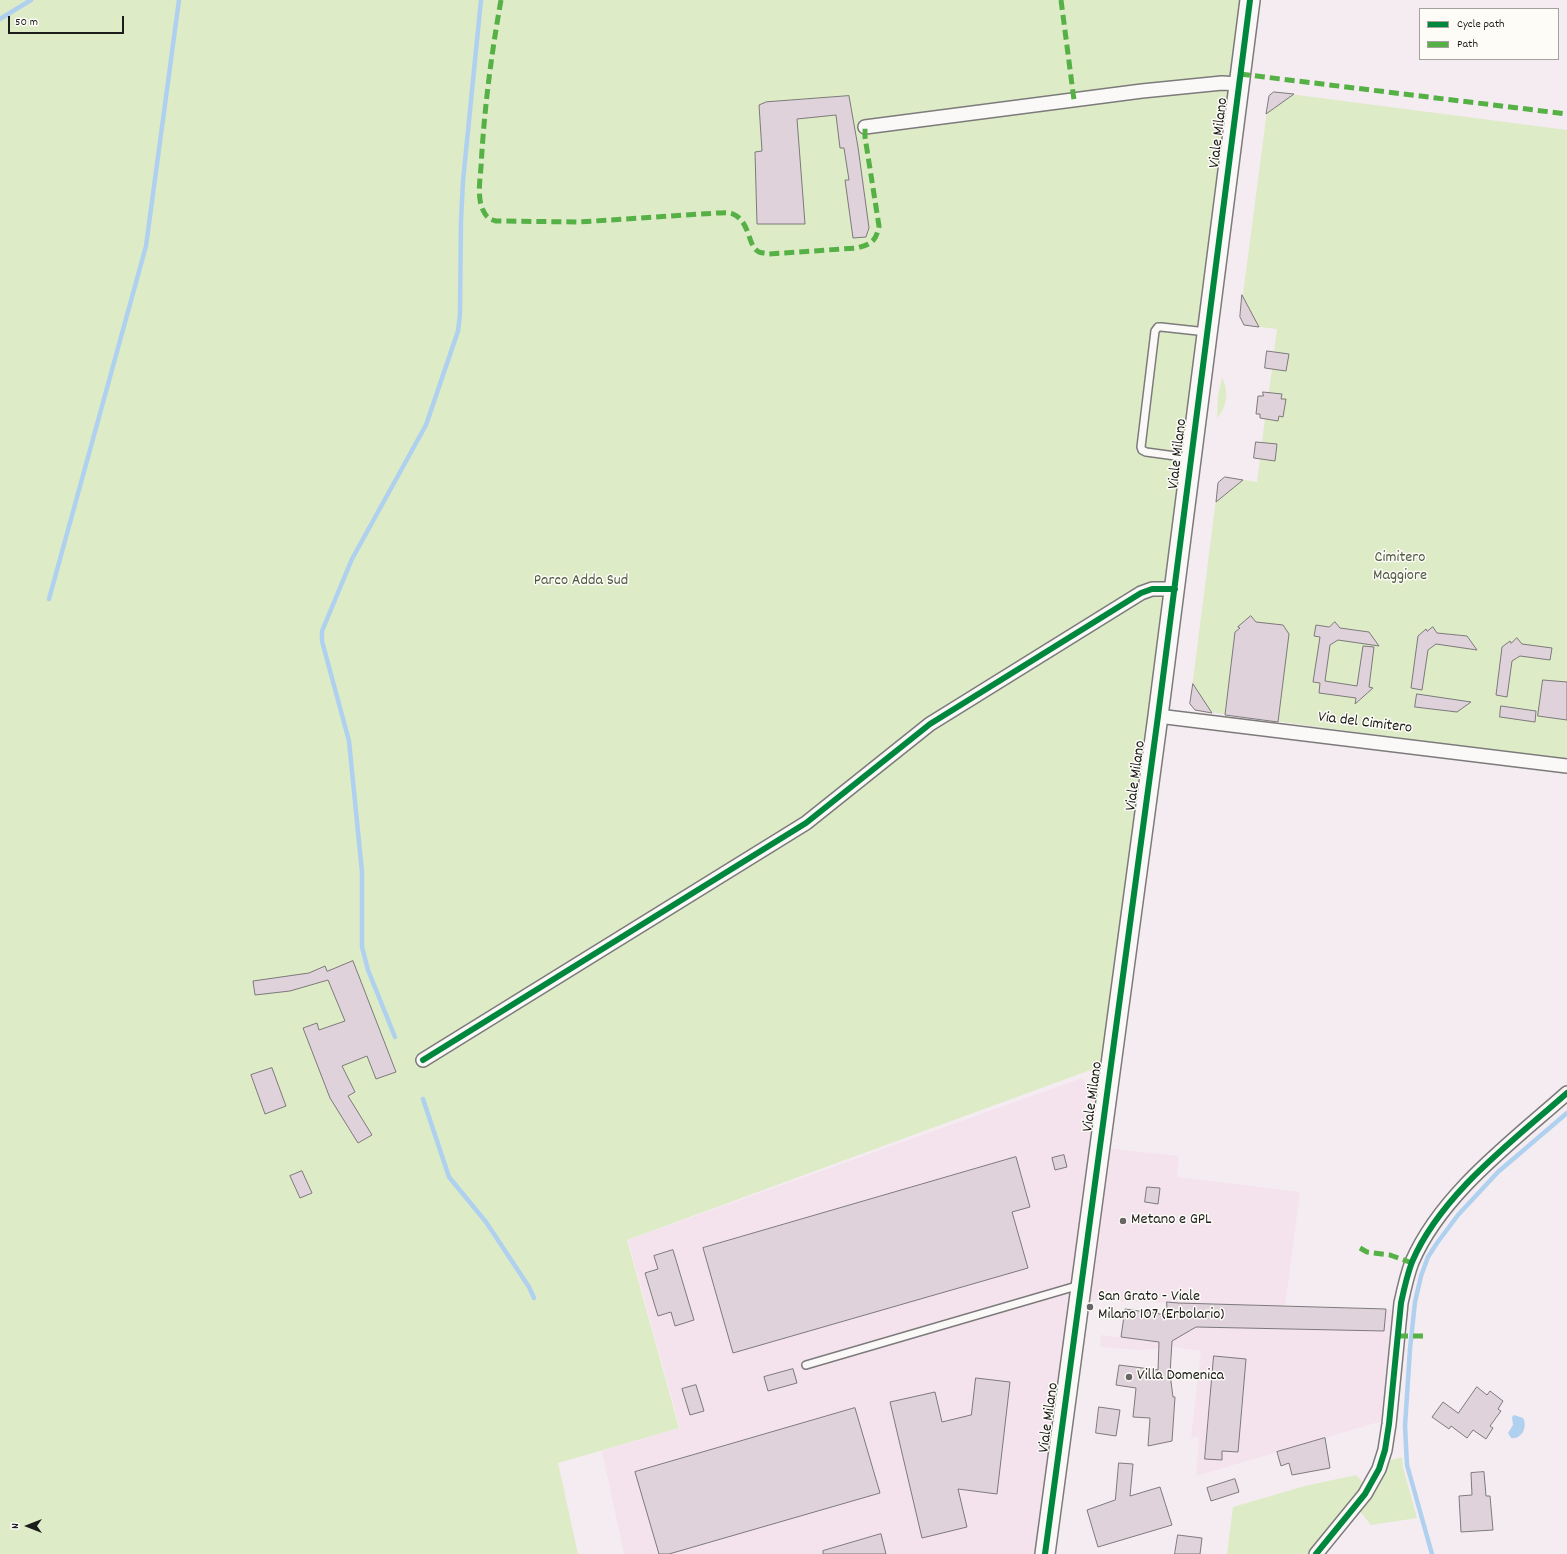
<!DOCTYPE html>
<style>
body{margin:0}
#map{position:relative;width:1567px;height:1554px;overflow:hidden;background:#f4ecf0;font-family:Dekko,sans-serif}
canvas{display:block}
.legend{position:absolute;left:1419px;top:8px;width:140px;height:52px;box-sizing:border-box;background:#fdfcf7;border:1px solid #a3a29f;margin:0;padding:5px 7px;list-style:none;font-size:12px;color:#1c1c1c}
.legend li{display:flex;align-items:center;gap:8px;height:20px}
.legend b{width:20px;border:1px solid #a3a29f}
.north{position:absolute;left:8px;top:1506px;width:40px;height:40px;-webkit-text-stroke:3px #fdfcf7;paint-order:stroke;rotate:270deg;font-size:11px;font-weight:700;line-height:16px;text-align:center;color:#1c1c1c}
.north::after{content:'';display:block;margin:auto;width:14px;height:18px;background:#1c1c1c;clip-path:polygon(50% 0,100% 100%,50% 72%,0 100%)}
.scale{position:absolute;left:8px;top:16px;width:116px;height:18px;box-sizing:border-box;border:2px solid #1c1c1c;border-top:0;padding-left:5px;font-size:12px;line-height:14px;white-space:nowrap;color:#1c1c1c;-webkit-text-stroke:3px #fdfcf7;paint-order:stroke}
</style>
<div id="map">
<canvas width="1567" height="1554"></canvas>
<ul class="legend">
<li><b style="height:5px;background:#00873e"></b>Cycle path</li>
<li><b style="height:5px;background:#55b145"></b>Path</li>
</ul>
<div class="north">N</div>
<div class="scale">50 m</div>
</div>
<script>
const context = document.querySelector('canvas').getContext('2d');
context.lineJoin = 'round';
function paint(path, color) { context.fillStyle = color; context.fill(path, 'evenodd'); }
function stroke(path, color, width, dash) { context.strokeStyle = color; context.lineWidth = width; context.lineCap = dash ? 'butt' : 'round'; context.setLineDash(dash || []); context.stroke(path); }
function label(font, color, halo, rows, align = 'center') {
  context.font = font + ' Dekko,sans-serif'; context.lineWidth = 3; context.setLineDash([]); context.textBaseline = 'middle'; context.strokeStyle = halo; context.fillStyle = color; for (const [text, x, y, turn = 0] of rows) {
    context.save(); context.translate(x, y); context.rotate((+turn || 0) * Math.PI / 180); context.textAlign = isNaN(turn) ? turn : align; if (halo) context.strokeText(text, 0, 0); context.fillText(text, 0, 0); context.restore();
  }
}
const built = new Path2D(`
 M1082 1078 1111 1116 1106 1148 1179 1156 1177 1177 1300 1192 1285 1306 1400 1310 1389 1419 1196 1476 1199 1437 1191 1438 1201 1351 1174 1347 1140 1350 1100 1347 1101 1335 1144 1340 1175 1339 1178 1326V1303L1079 1300 1042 1554H624L602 1451 680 1428 628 1240Z`);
const green = new Path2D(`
 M0 0H1242L1104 1065 627 1240 679 1428 558 1463 578 1554H0Z
 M1274 92 1567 130V760L1566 761 1195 710 1190 704 1218 483 1225 477 1257 482 1260 459 1254 458 1256 442H1262L1265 419 1260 418V414H1256L1258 396H1263V392H1269L1272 369 1265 368 1267 351 1274 352 1277 329 1244 325 1240 317 1269 96Z
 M1222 378C1229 390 1227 408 1217 418L1218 395Z
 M1402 1457 1403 1467 1417 1518 1371 1525 1359 1510 1391 1460Z
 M1356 1475 1362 1481 1361 1486 1309 1554H1227L1233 1507 1305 1486Z`);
const water = new Path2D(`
 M1514 1415 1523 1418C1528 1426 1522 1440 1511 1438L1508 1433 1513 1425 1512 1417Z`);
const stream = new Path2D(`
 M0 19 31 0
 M49 599 146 246 179 0
 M395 1037 368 970 362 947V872L349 741 322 641V631L352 559 426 425 458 331 460 314 461 221 463 181 481 0
 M423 1099 449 1177 486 1222 529 1287 534 1298
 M1432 1554 1407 1465 1405 1426 1410 1349 1415 1302 1421 1276 1428 1257 1437 1243 1458 1215 1498 1172 1567 1113`);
const building = new Path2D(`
 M1274 92 1294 94 1266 114 1269 96Z
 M849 96 858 147 869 228 866 237 853 238 845 180H849L844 148H840L836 115 797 119 805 224H757L755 152 762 151 759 105 766 102Z
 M1242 295 1259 327 1244 325 1240 317Z
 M1267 351 1289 354 1286 371 1265 368Z
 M1263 392 1282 394 1281 399H1286L1283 417 1279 416 1278 421 1260 418V414H1256L1258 396H1263Z
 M1256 442 1277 444 1275 461 1254 458Z
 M1225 477 1243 480 1216 502 1218 483Z
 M1251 616 1256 622 1283 625 1289 634 1278 722 1225 715 1235 632 1240 628 1238 627Z
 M1335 622 1340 628 1369 632 1379 646 1338 640 1330 645 1325 681 1357 686 1363 646 1374 647 1369 687 1373 688 1355 704 1356 698 1319 693 1320 683 1313 682 1320 637 1314 636 1316 625 1329 627Z
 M1433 627 1437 633 1467 636 1477 650 1436 644 1428 650 1422 690 1411 688 1418 636 1426 629 1427 631Z
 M1517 638 1522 644 1552 648 1550 660 1520 656 1512 661 1507 697 1496 695 1502 647 1510 641 1511 643Z
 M1543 680 1567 682V720L1538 716Z
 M1193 684 1212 713 1195 710 1190 704Z
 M1417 694 1471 702 1457 712 1415 707Z
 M1501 706 1536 711 1535 722 1500 717Z
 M353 961 396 1072 376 1079 367 1056 342 1066 355 1092 348 1096 372 1135 358 1143 330 1098 303 1028 317 1023 319 1030 345 1021 328 980 290 991 255 995 253 981 309 973 325 966 327 971Z
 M272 1068 286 1106 265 1114 251 1075Z
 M1064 1155 1067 1167 1055 1170 1052 1158Z
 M1016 1157 1030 1207 1012 1212 1028 1268 733 1353 703 1248Z
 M302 1171 312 1193 300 1198 290 1176Z
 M1147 1187 1160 1188 1158 1204 1145 1202Z
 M673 1250 694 1320 675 1326 671 1312 658 1316 645 1273 658 1269 654 1256Z
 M1167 1302 1178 1303 1386 1309 1384 1331 1196 1327 1172 1341 1170 1374 1173 1397H1175L1172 1441 1148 1446 1150 1418 1133 1417 1136 1388 1116 1385 1119 1365 1158 1370 1159 1342 1121 1337 1125 1309 1167 1315Z
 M1214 1356 1246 1359 1238 1452 1222 1451V1460L1205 1459Z
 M793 1369 797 1383 768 1391 764 1377Z
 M976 1378 1010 1382 997 1494 958 1489 967 1527 922 1538 890 1402 935 1392 942 1422 971 1415Z
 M696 1385 704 1411 690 1415 682 1389Z
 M1477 1387 1487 1395 1490 1391 1503 1401 1498 1409 1501 1411 1490 1426 1493 1428 1486 1439 1473 1430 1467 1438 1451 1426 1449 1429 1432 1417 1443 1402 1458 1413Z
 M1099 1407 1120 1410 1116 1436 1096 1433Z
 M855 1408 880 1493 669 1554H659L635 1472Z
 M1325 1438 1330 1468 1292 1475 1289 1463 1281 1466 1277 1452Z
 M1119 1463 1133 1464 1130 1496 1160 1487 1172 1525 1098 1547 1087 1510 1115 1500Z
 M1484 1472 1486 1496H1490L1493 1530 1461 1532 1459 1496 1472 1495 1471 1473Z
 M1235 1479 1239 1492 1211 1501 1207 1488Z
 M881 1534 886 1554H823V1551Z
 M1178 1535 1202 1538 1200 1554H1175Z`);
const lane = new Path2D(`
 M1190 458 1146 452 1142 450 1141 447 1155 331 1158 327H1161L1207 332
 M806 1365 1080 1285`);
const street = new Path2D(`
 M865 127 1142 91 1222 83 1239 84
 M1158 716 1567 766
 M423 1060 806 823 930 724 1141 593 1152 589H1175
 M1316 1554 1365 1494 1379 1469 1385 1450 1389 1424 1401 1303C1404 1289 1407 1275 1412 1262 1441 1194 1513 1141 1567 1093`);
const secondary = new Path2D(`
 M1045 1554 1158 716 1250 0`);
const quiet = new Path2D(`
 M501 0C491 56 484 111 481 167 480 180 477 198 483 210 486 217 489 219 496 221L579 222 717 213C722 213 728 212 733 214 751 222 747 246 759 252 761 253 766 253 768 254L857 248C871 244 876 242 879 226L865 137V127
 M1061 0 1074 100
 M1240 74 1567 114
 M1360 1248 1367 1252 1390 1255 1412 1263
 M1398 1336H1425`);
const cycleway = new Path2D(`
 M423 1060 806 823 930 724 1141 593 1152 589H1175
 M1045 1554 1158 716 1250 0
 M1316 1554 1365 1494 1379 1469 1385 1450 1389 1424 1401 1303C1404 1289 1407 1275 1412 1262 1441 1194 1513 1141 1567 1093`);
const markers = [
 [1123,1221,4,"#686566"],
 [1090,1307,4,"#686566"],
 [1129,1377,4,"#686566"]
];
const streetNames = [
 ["Viale Milano",1220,133,-83],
 ["Viale Milano",1179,454,-83],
 ["Via del Cimitero",1365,724,7],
 ["Viale Milano",1137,776,-82],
 ["Viale Milano",1094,1097,-82],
 ["Viale Milano",1050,1418,-82]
];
const parkNames = [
 ["Cimitero",1400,559],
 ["Maggiore",1400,577],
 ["Parco Adda Sud",581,582]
];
const poiNames = [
 ["Metano e GPL",1131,1221],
 ["San Grato - Viale",1098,1298],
 ["Milano 107 (Erbolario)",1098,1316],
 ["Villa Domenica",1137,1377]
];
paint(built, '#f4e3ed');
paint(green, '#ddebc6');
paint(water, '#afd1ef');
stroke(stream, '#afd1ef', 4.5);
paint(building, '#dfd2db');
stroke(building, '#7d7a7b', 1);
stroke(lane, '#7d7a7b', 10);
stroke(street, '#7d7a7b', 16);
stroke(secondary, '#7d7a7b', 22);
stroke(lane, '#faf9f8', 7);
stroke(street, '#faf9f8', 13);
stroke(secondary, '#faf9f8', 19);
stroke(quiet, '#55b145', 5, [10, 5]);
stroke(cycleway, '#00873e', 6);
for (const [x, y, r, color] of markers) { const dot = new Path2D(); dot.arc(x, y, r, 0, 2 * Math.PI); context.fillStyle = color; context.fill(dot); stroke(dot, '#fdfcf7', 1.5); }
label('16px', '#1c1c1c', '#fdfcf7', streetNames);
label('16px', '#515a44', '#fdfcf7', parkNames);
label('16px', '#1c1c1c', '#fdfcf7', poiNames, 'left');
</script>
